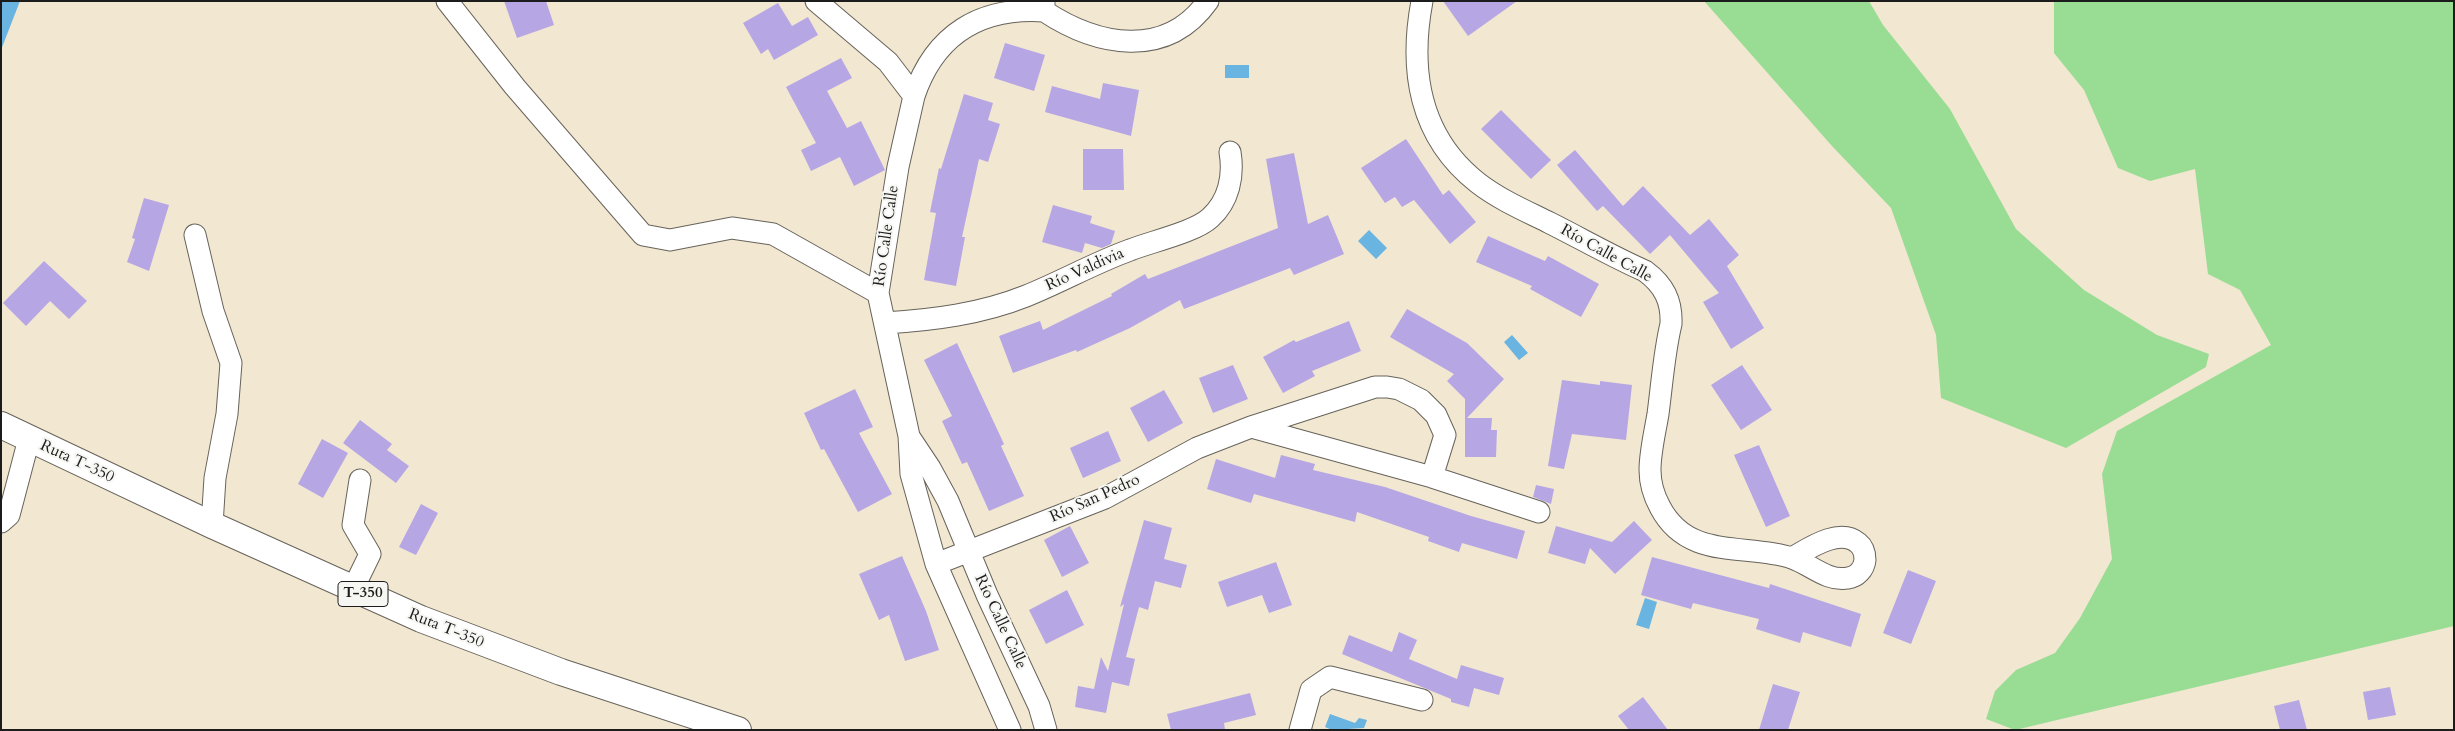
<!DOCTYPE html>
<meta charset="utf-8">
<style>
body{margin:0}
#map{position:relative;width:2455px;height:731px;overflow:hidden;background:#f2e7d1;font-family:Cardo,serif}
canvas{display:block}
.frame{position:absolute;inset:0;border:2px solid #1c1c1c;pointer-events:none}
</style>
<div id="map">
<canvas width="2455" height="731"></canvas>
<div class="frame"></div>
</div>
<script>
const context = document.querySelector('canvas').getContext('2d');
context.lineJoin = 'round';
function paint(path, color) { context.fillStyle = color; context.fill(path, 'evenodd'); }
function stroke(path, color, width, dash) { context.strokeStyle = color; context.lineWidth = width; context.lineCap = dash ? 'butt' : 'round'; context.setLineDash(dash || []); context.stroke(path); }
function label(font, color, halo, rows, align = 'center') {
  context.font = font + ' Cardo,serif'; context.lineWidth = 4; context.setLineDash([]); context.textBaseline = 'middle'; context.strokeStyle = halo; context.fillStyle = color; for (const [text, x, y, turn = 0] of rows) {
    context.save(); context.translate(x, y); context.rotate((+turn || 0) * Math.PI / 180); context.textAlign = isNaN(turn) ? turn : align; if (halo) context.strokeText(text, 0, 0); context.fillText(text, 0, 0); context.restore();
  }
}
const green = new Path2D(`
 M1704 1H1869L1883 25 1950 109 2016 229 2084 290 2157 335 2209 354 2206 367 2066 448 1941 398 1936 335 1891 208 1832 146Z
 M2054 1H2454V626L2015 730 1986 719 1995 691 2016 670 2055 653 2080 618 2112 559 2102 474 2117 431 2271 345 2240 290 2208 274 2195 169 2150 181 2118 168 2084 90 2054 53Z`);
const water = new Path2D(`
 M1 1H20L1 50Z
 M1225 65H1249V78H1225Z
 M1369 230 1387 248 1376 259 1358 241Z
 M1512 335 1528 353 1519 360 1504 342Z
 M1645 598 1657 602 1649 629 1636 625Z
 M1330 714 1355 723 1359 718 1367 720 1364 728 1332 730 1325 727Z`);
const building = new Path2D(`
 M504 1H546L554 25 517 38Z
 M1443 1H1517L1468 36Z
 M778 3 792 26 808 17 818 35 774 60 768 49 761 54 743 23Z
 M1005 43 1045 55 1034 91 994 78Z
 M841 58 852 78 827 91 847 128 861 121 885 170 854 186 840 157 811 171 801 150 816 143 786 87Z
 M1103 83 1139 90 1131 136 1045 112 1052 86 1100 99Z
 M964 94 993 103 988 120 1000 124 988 162 979 159 962 237H965L956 286 924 280 936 213 930 212 939 168 941 169Z
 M1501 110 1551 160 1531 179 1481 129Z
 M1406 139 1443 195 1449 190 1476 222 1450 244 1414 200 1402 207 1395 197 1385 203 1361 168Z
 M1083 149H1123L1124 190H1083Z
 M1575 150 1623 206 1643 186 1690 235 1709 219 1739 255 1727 266 1764 328 1731 349 1703 302 1719 293 1670 235 1650 254 1603 206 1597 211 1557 165Z
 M1294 153 1308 224 1328 215 1344 254 1294 275 1290 268 1184 309 1180 300 1130 328 1077 352 1076 350 1013 373 999 336 1040 321 1043 330 1112 296 1111 294 1145 274 1148 279 1278 228 1266 159Z
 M144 198 169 205 149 271 127 262 135 239 132 238Z
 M1053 205 1092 216 1090 223 1115 231 1111 244 1102 248 1085 243 1082 253 1042 242Z
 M1488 236 1545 261 1548 256 1599 284 1581 317 1530 289 1532 286 1476 262Z
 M44 261 87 301 69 319 50 301 26 326 3 303Z
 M1407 309 1467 343 1504 379 1467 418H1492L1491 430H1497L1496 457H1465V399L1447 381 1454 374 1390 337Z
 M1349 321 1361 351 1312 371 1315 376 1283 393 1263 357 1294 340 1296 342Z
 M957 343 1004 444 1001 446 1024 496 989 511 967 462 962 464 942 421 952 416 924 360Z
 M1233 365 1248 399 1213 413 1199 378Z
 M1742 365 1772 410 1741 430 1711 385Z
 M1562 380 1600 385V381L1632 385 1626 440 1572 434 1564 469 1548 466Z
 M855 389 873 427 859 433 892 494 858 512 824 449 821 450 804 413Z
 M1164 390 1183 423 1148 442 1130 408Z
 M360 420 392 444 387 450 409 466 396 483 343 443Z
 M1108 431 1121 461 1083 478 1070 448Z
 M322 439 348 453 323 498 298 484Z
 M1759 445 1790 516 1766 527 1734 455Z
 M1281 455 1315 464 1313 470 1385 487 1471 516 1525 531 1517 559 1462 543 1459 552 1428 541 1429 537 1357 512 1355 522 1254 494 1251 503 1207 489 1216 459 1275 478Z
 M1536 485 1554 489 1551 504 1533 497Z
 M421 504 438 513 416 555 399 547Z
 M1144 520 1172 528 1164 559 1187 565 1181 588 1155 581 1148 610 1139 607 1126 657 1135 659 1129 686 1112 682 1106 713 1075 707 1078 686 1094 689 1101 657 1108 671 1124 604 1120 607Z
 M1634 521 1652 540 1615 574 1590 548 1585 564 1548 553 1556 526 1612 542Z
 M1070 526 1089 563 1062 577 1044 540Z
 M902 556 926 611 939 650 905 661 889 615 879 620 859 574Z
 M1652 557 1769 588 1770 584 1861 614 1851 647 1803 632 1800 643 1756 629 1759 619 1693 603 1691 609 1641 595Z
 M1276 562 1292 605 1269 613 1262 595 1227 607 1218 582Z
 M1908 570 1936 581 1911 644 1883 633Z
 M1067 590 1084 625 1046 644 1029 610Z
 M1399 632 1417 640 1409 659 1457 679 1461 665 1504 678 1499 695 1474 688 1469 707 1451 702V699L1342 654 1349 635 1392 652Z
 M1773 684 1800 692 1788 730H1759Z
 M2390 687 2396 715 2368 720 2363 692Z
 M1250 693 1256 715 1224 723 1225 730H1171L1167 714Z
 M1643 697 1668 730H1629L1618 716Z
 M2299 700 2307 730H2280L2274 706Z`);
const minor = new Path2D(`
 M447 1 515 87 643 235 670 240 732 228 773 234 878 293
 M816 1 888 62 914 96 898 167 878 293 909 436 911 474 936 564 1010 730
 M1044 1V11C1097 46 1166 60 1208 1
 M1422 1C1409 70 1419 137 1478 183 1500 200 1526 211 1550 223 1582 239 1613 257 1645 271 1664 285 1672 301 1671 324 1664 353 1662 384 1658 414 1655 432 1650 452 1650 470 1650 483 1654 496 1660 507 1688 561 1746 543 1792 558 1810 564 1827 582 1848 578 1857 577 1864 569 1865 560 1865 554 1863 547 1858 543 1839 527 1808 549 1792 558
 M914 96C935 34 980 7 1044 11
 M195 235 213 311 231 363 227 414 215 478 212 525
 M885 323C933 320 981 314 1026 296 1061 282 1094 263 1130 250 1150 242 1195 232 1210 218 1229 201 1234 176 1230 152
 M1251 427 1375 387H1387L1399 389 1421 400 1436 415 1445 435 1432 477
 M910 438 930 468 948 501 987 595 1039 706 1046 730
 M1 522 9 515 29 439
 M936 564 1105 498 1197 448 1251 427 1432 477 1539 512
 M353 589 370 554 353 525 360 480
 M1300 730 1311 690 1330 677 1422 700`);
const major = new Path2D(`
 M1 425 212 525 421 619 561 672 738 730`);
const shields = [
 [363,594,50]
];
const shieldNames = [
 ["T-350",363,594]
];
const streetNames = [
 ["Río Calle Calle",887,236,-82],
 ["Río Calle Calle",1606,254,29],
 ["Río Valdivia",1085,270,-24],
 ["Ruta T-350",77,462,25],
 ["Río San Pedro",1095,499,-24],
 ["Río Calle Calle",1000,622,65],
 ["Ruta T-350",446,629,22]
];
paint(green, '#99dd95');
paint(water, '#69b4e1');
paint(building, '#b7a6e4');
stroke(minor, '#67635b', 23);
stroke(major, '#67635b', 28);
stroke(minor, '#fff', 21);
stroke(major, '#fff', 26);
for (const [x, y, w] of shields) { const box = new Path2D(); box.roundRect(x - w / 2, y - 12.5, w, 25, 4); context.fillStyle = '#f6f6f2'; context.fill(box); stroke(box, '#1c1c1c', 1); }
label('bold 15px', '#1c1c1c', null, shieldNames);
label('16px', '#1c1c1c', '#f6f6f2', streetNames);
</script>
